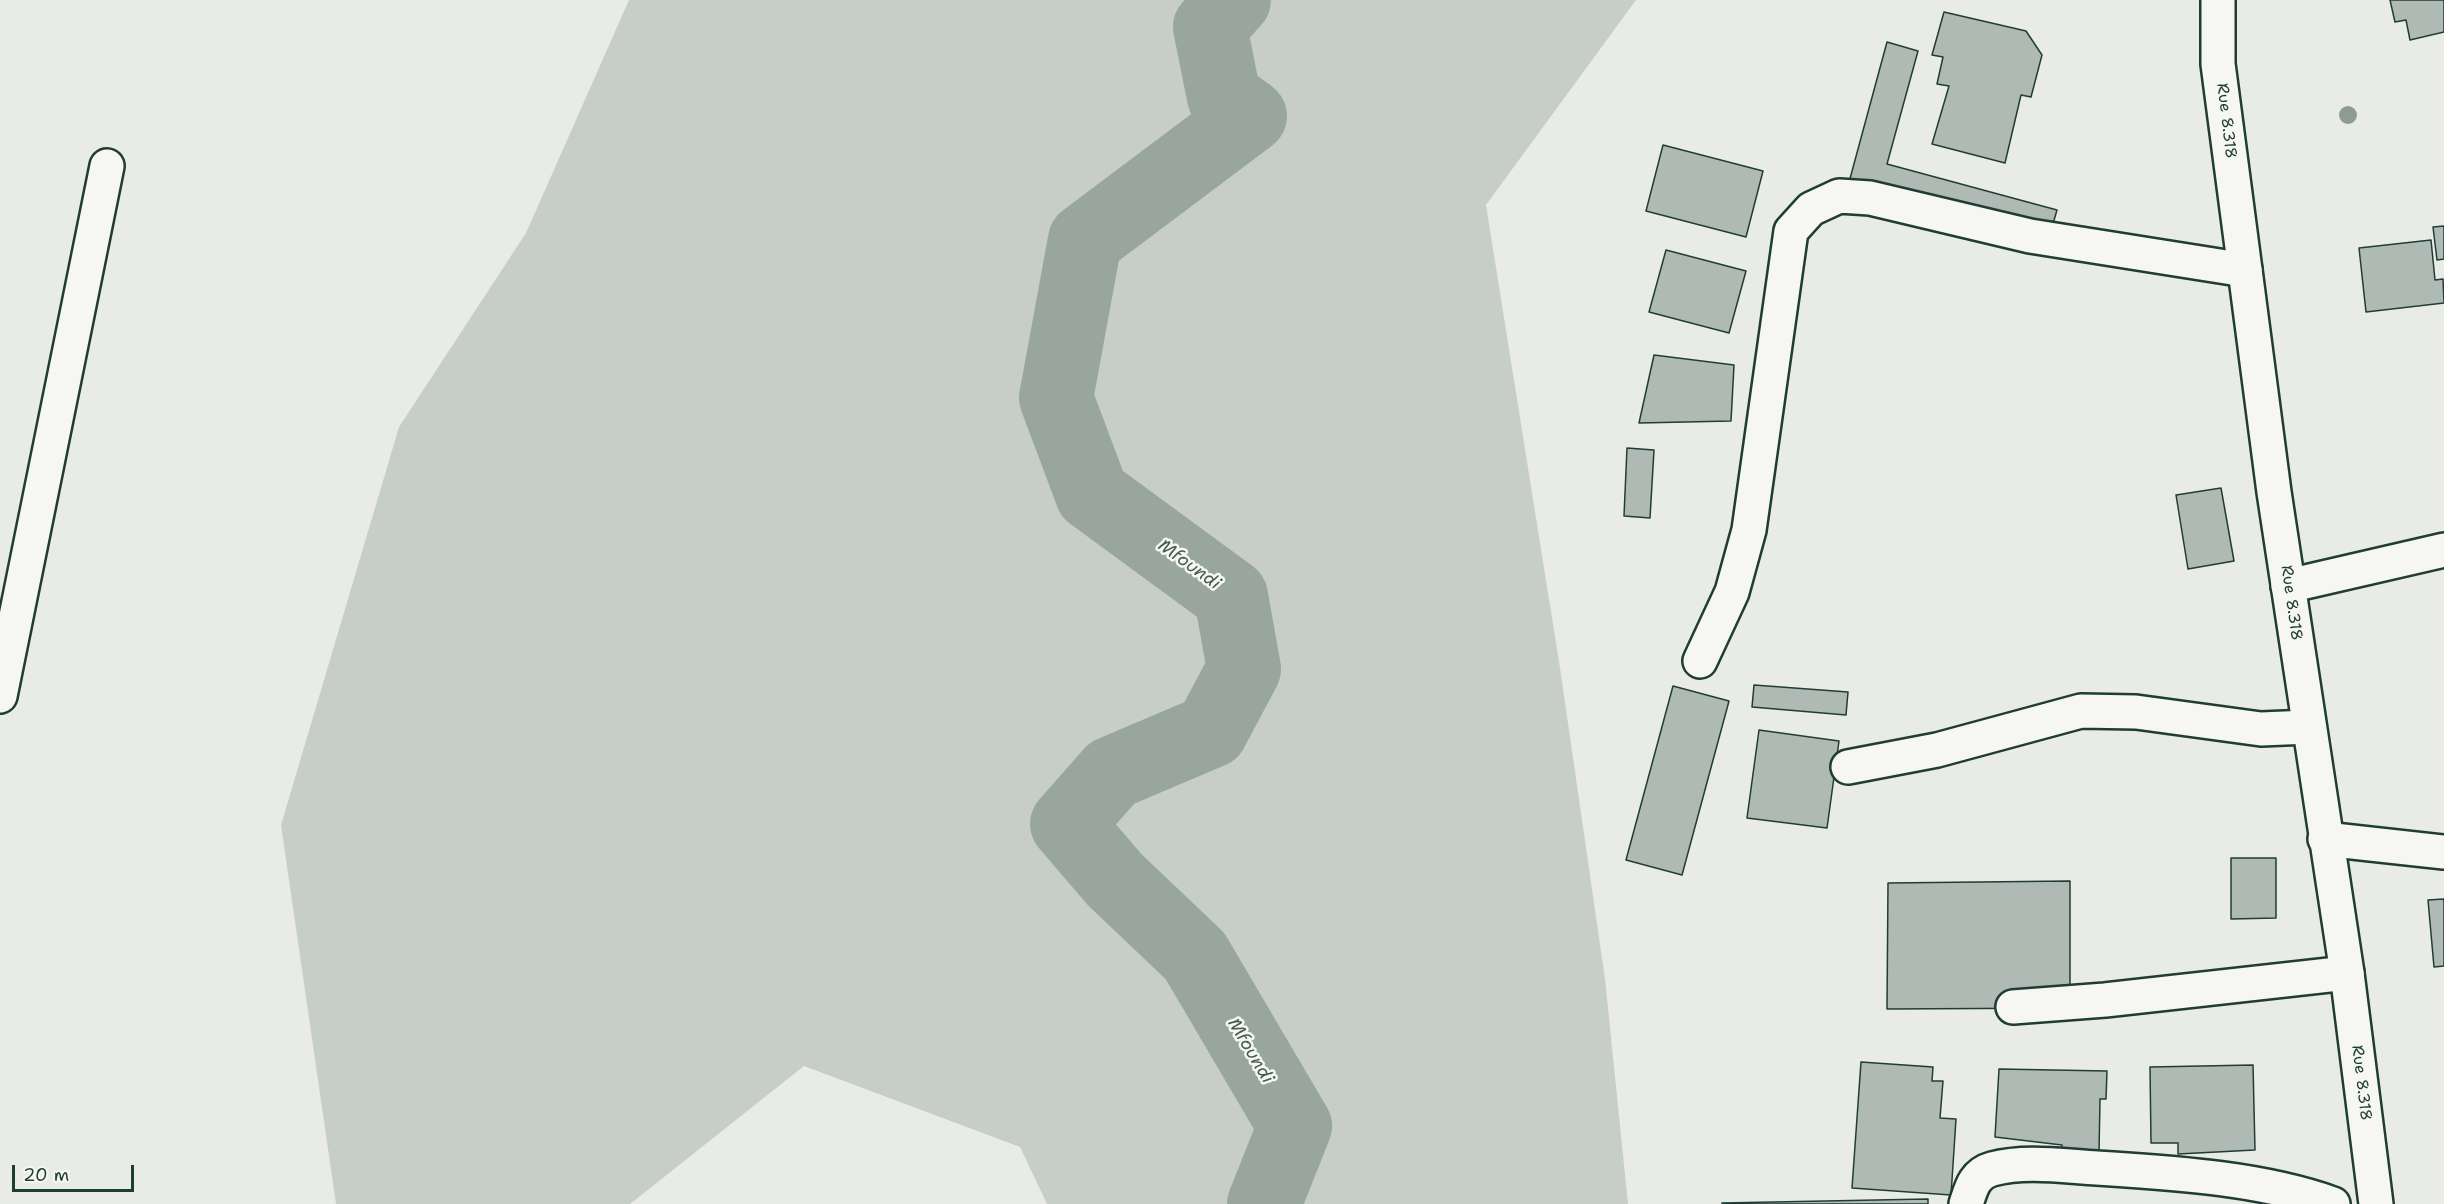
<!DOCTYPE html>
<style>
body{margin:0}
#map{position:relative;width:2444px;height:1204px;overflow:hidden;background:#e9ebe7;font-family:"Shantell Sans",sans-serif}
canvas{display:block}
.scale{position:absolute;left:12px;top:1165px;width:122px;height:27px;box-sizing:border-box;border:3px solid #1f3d34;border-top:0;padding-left:8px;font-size:18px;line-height:21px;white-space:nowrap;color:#1f3d34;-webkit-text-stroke:4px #f6f6f2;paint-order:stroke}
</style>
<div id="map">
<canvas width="2444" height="1204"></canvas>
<div class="scale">20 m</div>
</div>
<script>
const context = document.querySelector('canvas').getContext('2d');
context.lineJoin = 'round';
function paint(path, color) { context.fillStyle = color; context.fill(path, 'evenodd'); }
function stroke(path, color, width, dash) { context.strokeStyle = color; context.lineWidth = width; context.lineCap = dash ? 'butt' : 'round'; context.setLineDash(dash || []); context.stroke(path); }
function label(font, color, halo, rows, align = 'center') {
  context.font = font + ' "Shantell Sans",sans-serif'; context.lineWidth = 5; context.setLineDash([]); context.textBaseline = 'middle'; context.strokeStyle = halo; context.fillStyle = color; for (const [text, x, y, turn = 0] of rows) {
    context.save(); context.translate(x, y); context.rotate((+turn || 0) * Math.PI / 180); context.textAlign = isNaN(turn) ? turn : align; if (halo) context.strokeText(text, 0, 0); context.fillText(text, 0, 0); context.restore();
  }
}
const green = new Path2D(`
 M629 0H1636L1486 205 1560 668 1605 979 1628 1204H1047L1020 1147 804 1066 630 1204H336L281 825 399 427 526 233Z`);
const river = new Path2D(`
 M1234 0 1210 27 1224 97 1250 116 1085 240 1056 398 1092 494 1231 596 1244 669 1211 731 1112 773 1067 824 1115 880 1195 956 1295 1126 1264 1204`);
const building = new Path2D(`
 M2390 0H2444V32L2410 40 2406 20 2395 22Z
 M1944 12 2026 31 2042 55 2031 97 2021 95 2005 163 1932 144 1949 86 1937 84 1943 57 1932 55Z
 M1887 42 1918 51 1887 164 2057 210 2048 241 1848 186Z
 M1663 145 1763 171 1746 237 1646 211Z
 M2444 226V259L2437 260 2433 227Z
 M2431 240 2435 280 2443 279 2444 303 2366 312 2359 248Z
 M1666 250 1746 271 1729 333 1649 312Z
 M1654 355 1734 365 1731 421 1639 423Z
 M1627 448 1654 450 1650 518 1624 516Z
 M2221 488 2234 561 2188 569 2176 495Z
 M1754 685 1848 692 1846 715 1752 707Z
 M1673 686 1729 701 1682 875 1626 860Z
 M1759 730 1839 741 1827 828 1747 818Z
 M2231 858H2276V918L2231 919Z
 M2070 881V1008L1887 1009 1888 883Z
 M2444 899V966L2434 967 2428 900Z
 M1861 1062 1933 1067 1932 1081H1943L1940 1118 1956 1119 1951 1195 1852 1188Z
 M2253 1065 2255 1150 2178 1154V1143H2151L2150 1067Z
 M1999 1069 2107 1071 2106 1099H2100L2099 1153 2061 1151 2062 1145 1995 1137Z
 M1928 1199V1204H1722V1203Z`);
const street = new Path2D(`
 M2288 586 2444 550
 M1700 661 1732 592 1749 530 1791 231 1811 209 1839 196 1870 198 2030 236 2245 270
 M0 696 107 166
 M1848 767 1937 750 2081 711 2136 712 2261 729 2309 727
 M2325 839 2444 852
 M2013 1007 2105 1000 2347 973
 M1966 1204C1971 1189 1974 1174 1992 1169 2025 1160 2063 1166 2097 1168 2173 1173 2261 1178 2333 1204`);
const secondary = new Path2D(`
 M2218 0V64L2245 270 2274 492 2347 973 2376 1204`);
const trees = [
 [2348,115]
];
const streetNames = [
 ["Rue 8.318",2226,121,83],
 ["Rue 8.318",2291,603,82],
 ["Rue 8.318",2361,1083,83]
];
const waterNames = [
 ["Mfoundi",1189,565,36],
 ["Mfoundi",1250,1051,59]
];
paint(green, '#c7cec9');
stroke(river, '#99a6a0', 74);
paint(building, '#b0bab5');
stroke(building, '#1f3d34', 1.5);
stroke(street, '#1f3d34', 38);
stroke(secondary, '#1f3d34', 38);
stroke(street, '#f6f6f2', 33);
stroke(secondary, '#f6f6f2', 33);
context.fillStyle = '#8d9b95';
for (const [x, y] of trees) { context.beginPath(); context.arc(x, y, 9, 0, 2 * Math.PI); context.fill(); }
label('16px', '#1f3d34', '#f6f6f2', streetNames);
label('italic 18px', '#445c54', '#f6f6f2', waterNames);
</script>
